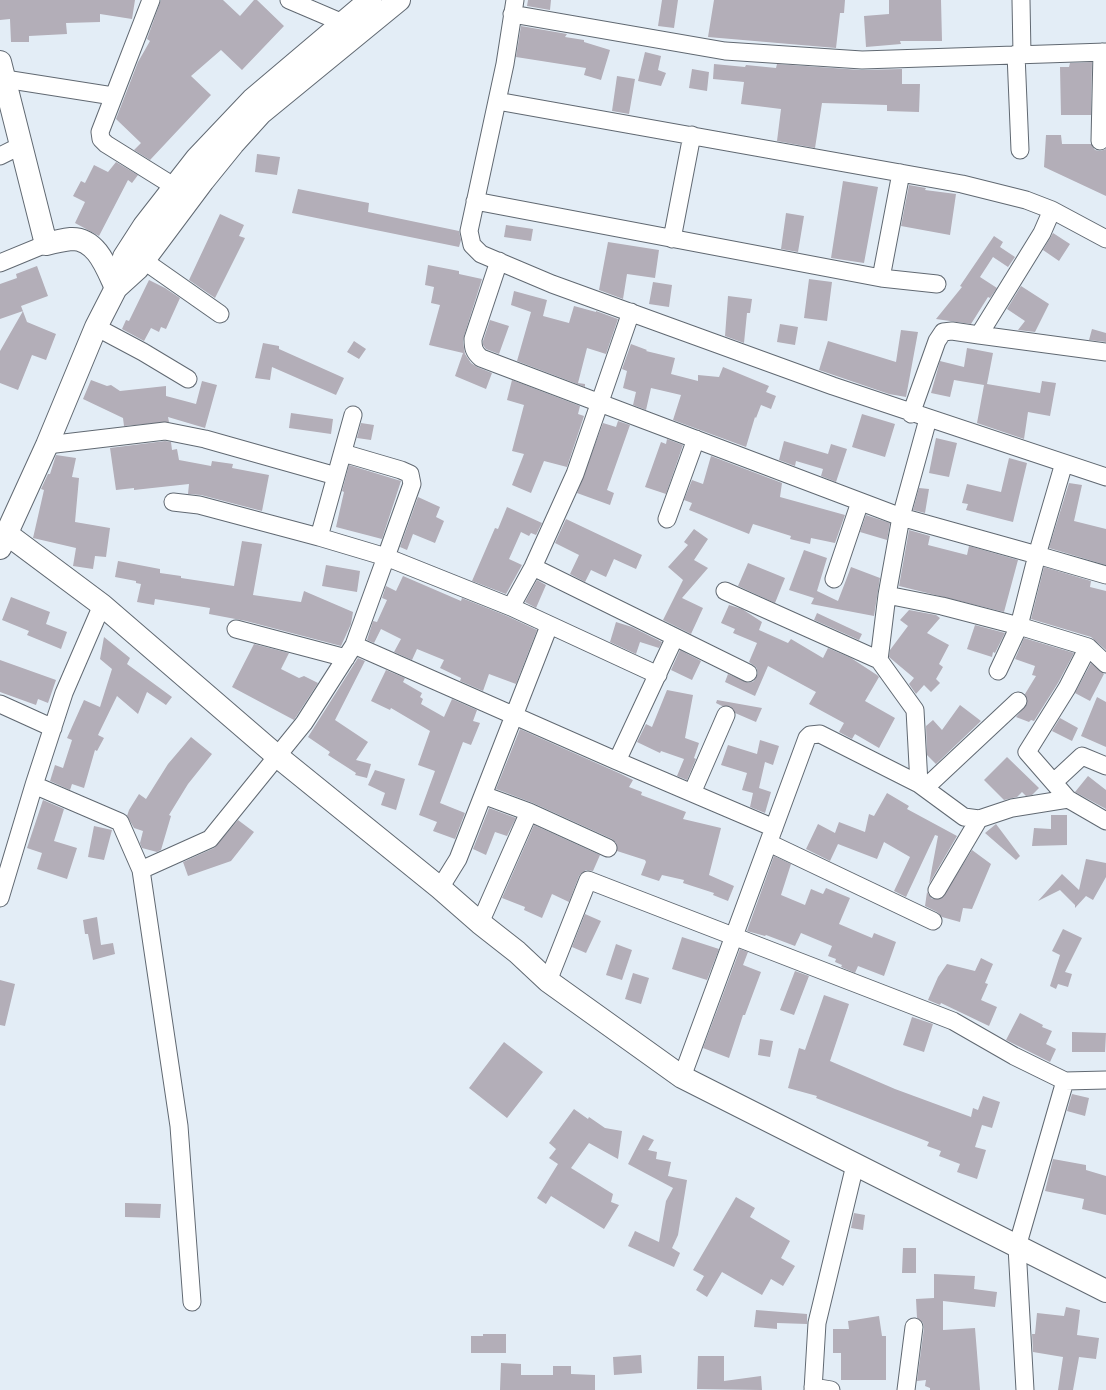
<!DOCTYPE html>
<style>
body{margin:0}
canvas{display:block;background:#e3edf6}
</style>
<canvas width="1106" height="1390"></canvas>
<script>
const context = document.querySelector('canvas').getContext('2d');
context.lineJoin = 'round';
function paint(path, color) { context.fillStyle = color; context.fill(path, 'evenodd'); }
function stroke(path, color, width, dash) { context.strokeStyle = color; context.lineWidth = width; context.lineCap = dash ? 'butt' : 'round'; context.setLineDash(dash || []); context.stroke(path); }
const building = new Path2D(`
 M0 0H135L132 19 100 14V22L66 23 67 34 29 36V42H11L10 19 0 20Z
 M161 0H223L240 16 254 0H257L284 26 242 70 221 50 191 76 211 95 150 160 134 150 141 143 116 119 138 62 150 41 147 39Z
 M528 0H551L550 10 527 6Z
 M662 0H678L674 28 658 26Z
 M714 0H845L844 13H840L836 48 708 37Z
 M889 0H941L942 41H900L901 44 866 47 864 16 889 14Z
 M521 26 567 34 565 37 584 40V42L610 50 601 80 584 75 586 68 516 57Z
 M645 52 661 56 658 70 666 73 661 86 638 81Z
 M1092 62 1091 115H1061L1060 67H1069L1070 63Z
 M714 64 745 67 746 65 776 68 777 64 861 70 902 69V84H920L919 112 887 111V105L822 103 815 148 777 141 781 109 741 104 744 82 713 79Z
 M692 69 709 72 707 91 689 88Z
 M617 76 635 79 629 114 612 111Z
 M1046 135H1061L1062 144H1091L1095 150 1100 151 1106 149V196L1044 167Z
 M257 154 280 157 277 175 255 172Z
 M116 162 138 175 132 183 128 180 99 236 75 223 85 202 73 196 81 181 85 183 94 165 108 172Z
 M843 181 878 187 864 263 831 258Z
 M909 185 926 188 925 190 956 194 950 235 901 226Z
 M298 189 369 203 368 212 459 231 461 240 459 247 292 213Z
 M786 213 804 216 798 252 781 249Z
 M220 214 244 225 239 236 245 238 215 298 189 280Z
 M506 225 533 229 531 241 504 237Z
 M1053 233 1070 244 1059 261 1043 250Z
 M994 236 1003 242 1000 247 1015 257 1008 267 993 257 980 277 997 288 990 298 988 297 971 324 936 319 962 287 960 286Z
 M608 242 659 250 655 278 627 274 623 299 599 290Z
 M428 265 459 271V274L482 279 464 336 463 342 465 354 471 363 477 367 492 373 486 389 455 376 463 353 429 345 440 305 431 303 434 287 425 285Z
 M37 266 48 296 21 306 27 322 56 334 46 360 32 355 18 390 0 383V351L23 311 0 319V284L17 278 16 274Z
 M809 279 832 282 827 321 804 318Z
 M149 280 165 288 180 298 166 329 161 327 159 332 151 328 144 341 122 329 126 320 129 321Z
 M653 282 672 285 669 307 649 304Z
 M1021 286 1049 304 1035 332 1018 330 1025 321 1007 309Z
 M514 291 547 300 543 316 569 323 574 306 596 312V311L618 319 606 354 587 348 578 383 585 384V387L517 361 531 312 511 305Z
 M728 296 752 299 750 313H747L744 343 725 336Z
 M490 320 509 326 499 354 486 349 483 345V341Z
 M780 324 798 327 795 345 777 342Z
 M1092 329 1106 333V342L1089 340Z
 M901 330 918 332 906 397 889 394 819 370 828 341 896 362Z
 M354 341 366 349 359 359 347 352Z
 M263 343 279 346V349L344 378 336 395 272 367 270 380 255 378Z
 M631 344 647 350 646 351 675 358 671 374 698 381V375L719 377 723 367 769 386 766 392 776 396 771 409 761 405 756 418 755 417 746 447 673 420 681 395 651 388 646 410 633 405 636 392 623 388 627 371 622 369Z
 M967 348 993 353 987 384 1040 393 1042 381 1056 383 1050 416 1028 412 1024 439 977 423 984 385 954 380 950 397 931 393 940 361 964 367Z
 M91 380 107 386 111 385 120 391 166 386V396L196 404 202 381 217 385 205 428 168 417 169 422 124 426 123 418 83 399Z
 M512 380 580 406 578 414 584 416 567 467 544 461 531 493 512 485 524 454 512 451 524 405 507 400Z
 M291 413 333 419 331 434 289 428Z
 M862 414 895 424 885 457 852 447Z
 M618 421 630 425 607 490 614 493 610 505 577 493 603 423 616 427Z
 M361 423 374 425 371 440 357 438Z
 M936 438 957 443 949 477 929 473Z
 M667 439 683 445 666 494 645 487 661 442 666 444Z
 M165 441 171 442 172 450 177 449 179 460 211 466 212 461 233 464 232 468 269 475 262 511 201 495 188 494 189 484 134 490V488L116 490 110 448Z
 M784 441 828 454 831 444 847 449 836 482 821 476 823 469 796 461 795 466 779 460Z
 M56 455 76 458 72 477 79 478 75 522 110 528 106 557 95 556 93 569 73 566 76 548 33 538 44 490 41 489 48 474H50Z
 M711 456 782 483 780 497 845 515 835 543 811 538 810 544 790 539 791 536 753 524 749 534 689 510 692 503 684 500 692 480 703 484Z
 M1009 458 1027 463 1013 522 966 510 968 504 962 503 967 484 1001 492Z
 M349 465 401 481 382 539 336 527 344 492 342 491Z
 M1069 483 1082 485 1074 521 1106 529V565L1049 548Z
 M919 488 929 489 925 513 913 510Z
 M418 497 440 507 436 517 444 521 435 543 413 534 407 550 400 547Z
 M507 507 542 523 536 535 531 533 529 536 521 532 509 559 522 565 506 594 472 581 495 528 498 529Z
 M866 515 890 523 887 540 860 532Z
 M566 519 642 555 636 569 614 559 606 577 591 570 585 582 570 574 579 555 555 543Z
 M694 529 708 539 694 560 708 568 682 598 703 608 691 634 663 620 683 580 668 567 688 545 684 542Z
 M909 530 930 536 928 545 967 555 969 546 1018 560 1004 612 899 586Z
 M242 541 262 544 253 595 301 602 304 591 353 612 351 624 341 646 246 621 209 614 210 608 155 599 154 605 137 602 141 584 136 583V581L115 577 118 561 160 569V573L181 576V578L234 586Z
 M804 550 827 558 817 591 838 601 851 567 880 578 874 616 811 604 814 598 789 590Z
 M748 563 785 578 775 603 738 586Z
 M326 565 360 571 357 592 322 586Z
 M1044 567 1091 581 1090 587 1106 591V650L1091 637 1031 619Z
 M403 576 461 601 462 598 507 616 537 630 516 684 489 674 483 691 460 681 461 678 440 668 444 660 417 649 412 660 394 652 401 639 381 629 374 643 367 640 373 621 377 622 387 600 382 598 386 586 396 591Z
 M537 580 546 585 536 608 525 602Z
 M11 597 50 612 46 624 67 632 61 649 27 635 29 631 2 620Z
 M729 605 742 609 762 622 759 630 788 643 791 639 823 658 828 648 851 658 877 675 879 677 865 701 895 718 879 748 855 734 852 739 839 732 844 723 809 704 816 692 768 666 755 696 725 682 728 674 749 683 754 681 758 673 756 667 749 662 757 643 733 633 735 629 721 623Z
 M909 610 936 615 940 618 927 633 949 645 939 664 943 667 936 679 940 683 931 692 924 685 916 694 909 684 914 678 889 657 890 650 908 626 900 620Z
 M817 613 862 634 859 640 814 620Z
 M616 622 632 627 662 642 659 648 640 642 636 654 610 642Z
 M975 625 1005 633 995 653 993 652 992 657 967 649Z
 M104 637 130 658 127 664 172 697 166 705 147 692 138 714 117 696 98 735 104 738 97 751 95 750 84 788 72 784 70 790 50 781 55 765 63 768 72 740 67 738 84 700 100 707 112 669 100 659Z
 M1024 638 1074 653 1058 683 1034 721 1031 720 1029 722 1016 717 1027 704 1025 694 1036 676 1032 675 1035 666 1015 659Z
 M254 644 289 653 281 669 299 678 304 676 318 683 294 720 232 687Z
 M680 650 701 661 692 680 671 670Z
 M358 658 365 661 335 720 368 742 356 760 371 764 367 778 355 775 356 773 328 755 330 752 308 737Z
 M0 660 56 680 48 703 38 699 36 705 0 692Z
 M1091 663 1104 674 1090 701 1075 693Z
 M386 670 405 678 403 682 422 693 420 697 423 699 421 704 444 717 452 699 477 710 473 721 480 723 471 745 463 742 440 803 465 813 455 839 433 831 437 822 419 815 435 771 418 765 430 731 391 708 390 710 371 701Z
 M667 690 693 695 685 738 699 743 694 758 696 759 687 780 677 776 684 759 661 751 660 753 637 742 646 724 652 727Z
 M1097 697 1106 702V747L1081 736Z
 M717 700 762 708 756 722 735 713 730 706H722L716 703Z
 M960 705 981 721 936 764 927 755 926 726 933 720 942 730Z
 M1060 718 1078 728 1072 741 1052 731Z
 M520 729 621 774 633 780 629 787 642 792 641 795 686 812 683 819 721 828 709 875 734 886 728 901 713 895 714 893 683 883 684 880 662 875 659 881 641 875 646 862 645 860 617 851 616 843 612 839 533 803 496 789Z
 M191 737 212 754 188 784 169 815 171 816 161 850 157 852 142 848 140 843 143 831 134 828 127 816 129 810 139 794 146 799 168 764Z
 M760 740 779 746 773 765 765 762 759 788 771 792 765 813 750 807 753 793 742 790 747 773 721 765 728 745 757 754Z
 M1007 757 1039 788 1032 795 1026 796 1022 792 1017 797 1004 800 984 780Z
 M375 770 405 779 396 810 381 805 385 793 368 785Z
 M1088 776 1106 790V809L1075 792Z
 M887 793 909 806 907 809 957 836 929 884 938 836 935 835 906 897 894 891 910 857 884 842 877 859 838 844 830 861 806 849 818 824 835 833 839 822 865 832 869 814 874 816Z
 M43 800 64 809 54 841 77 848 67 879 37 869 42 853 27 848Z
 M489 808 516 818 507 836 495 832 486 855 473 849Z
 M1051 815H1067V845L1032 846 1034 828 1051 829Z
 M238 820 254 832 231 861 188 876 183 862 214 848Z
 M996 824 1020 856 1016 860 985 833Z
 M534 825 600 855 593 871 586 870 579 876 569 902 552 894 542 918 524 910 525 907 502 898Z
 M94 826 112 830 104 860 88 857Z
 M972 850 991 864 972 909 963 908 960 922 942 917 937 912 925 906 927 892 932 899 942 898Z
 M774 856 791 864 781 895 805 905 811 889 823 894 826 888 850 898 839 924 872 938 874 933 896 942 884 976 858 966 855 973 841 967 842 965 835 962 836 959 828 956 832 946 801 933 795 946 766 935 765 936 747 931Z
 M1086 859 1106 863V877L1093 900 1086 896 1075 908V905L1060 890 1038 901 1062 874 1079 890Z
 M585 914 601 921 586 953 572 947Z
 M97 917 101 945 113 943 115 954 93 960 88 934H85L83 920Z
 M1063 929 1082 938 1065 972 1072 974 1068 987 1058 984 1056 989 1050 986 1060 955 1052 951Z
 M682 937 719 949 707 980 672 969Z
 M616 944 632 950 622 980 606 975Z
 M740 949 748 952 743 965 761 972 745 1015H743L729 1058 703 1048Z
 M981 958 993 964 985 983 988 984 981 1000 997 1007 989 1026 941 1003 940 1005 928 1000 938 977 947 964 975 971Z
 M795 971 809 976 794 1015 780 1010Z
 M633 973 649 978 641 1004 625 999Z
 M0 980 15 984 5 1026 0 1025Z
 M824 995 849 1004 830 1061 895 1089 971 1117 973 1108 978 1110 983 1096 1000 1102 992 1128 982 1125 975 1147 986 1150 977 1179 957 1172 960 1164 939 1156 941 1151 927 1146 929 1142 816 1098 817 1096 788 1088 799 1048 805 1050Z
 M1020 1013 1043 1025 1042 1027 1052 1031 1046 1044 1056 1049 1050 1062 1006 1040Z
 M912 1017 933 1024 924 1052 903 1045Z
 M1072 1032 1106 1033 1105 1052H1072Z
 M760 1039 773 1041 770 1057 758 1055Z
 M504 1042 543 1072 507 1118 469 1088Z
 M1072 1094 1089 1098 1085 1116 1067 1111Z
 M574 1109 588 1119 589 1117 605 1128 622 1131 618 1159 589 1143 571 1168 613 1194 611 1202 619 1205 604 1229 551 1196 546 1204 537 1198 558 1164 549 1158 556 1149 549 1143Z
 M643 1135 654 1140 648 1150 657 1152 656 1159 671 1162 668 1176 687 1180 678 1235 672 1248 680 1253 674 1267 628 1246 635 1231 659 1242 666 1201 673 1188 628 1164Z
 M1053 1159 1086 1165V1170L1106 1176V1215L1082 1209 1084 1199 1045 1191Z
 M736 1197 755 1208 750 1217 790 1241 781 1258 795 1266 783 1286 771 1279 762 1295 722 1272 707 1297 696 1290 704 1276 693 1270Z
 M125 1203 161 1204 160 1218 125 1217Z
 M854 1213 865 1215 863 1230 851 1228Z
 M903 1248H916V1273H902Z
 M934 1274 975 1276 974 1289 997 1292 995 1307 943 1301V1330L975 1328 980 1390H930V1388L925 1386 926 1380 917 1381 924 1328 923 1323 917 1318 916 1299 934 1298Z
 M1066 1307 1080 1310 1077 1335 1099 1338 1096 1359 1079 1357 1073 1390H1058L1063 1357 1033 1352 1032 1334H1035L1037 1313 1064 1316Z
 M756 1310 807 1314V1324L777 1323V1329L754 1327Z
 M879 1316 882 1336H886V1380H841V1353H833V1329H849L848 1321Z
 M483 1334H506V1353H471V1336H483Z
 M641 1355 642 1373 614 1375 613 1357Z
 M698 1356H724V1381L761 1376 762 1390 697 1389Z
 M501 1363 521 1364V1375H553V1366H571V1374L595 1375V1390H500Z`);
const street = new Path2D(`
 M151 0 100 132 101 139 106 144 175 187
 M289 0 343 23
 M515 0 505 64 469 231 472 245 481 254 552 284 833 386 1106 477
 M1021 0 1022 54
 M512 14 725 51 862 60 1106 52
 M1016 54 1020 150
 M5 79 113 96
 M497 101 962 184 1026 200 1052 210 1042 233 979 335 952 331 943 332 937 341 911 414
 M1100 141 1102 52
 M0 156 20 146
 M475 201 881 278 937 284
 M1052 210 1106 239
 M672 239 692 135
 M143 260 220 314
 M499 261 473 339C473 348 474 352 481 358L901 517 1037 555 1064 463
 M0 263 46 244
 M881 278 901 173
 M96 327 143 352 188 379
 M979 335 1106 352
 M47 445 165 431 205 439 336 476
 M343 453 401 470 410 474 412 484 386 557 319 537 353 415
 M173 502 199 505 319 537
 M667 519 696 439
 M533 567 675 637 617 761 774 828
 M834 579 860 502
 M725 591 879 660
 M887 595 942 606 1019 626 1037 555 1106 575
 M102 605 64 693 34 785 120 822 141 870
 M511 607 658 675
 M236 629 346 658
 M675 637 748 673
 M354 645 617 761
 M1088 647 1106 664
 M998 671 1019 626 1088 647 1067 688 1027 752 1068 799
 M0 704 53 728
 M1054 782 1082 756 1106 766
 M919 784 915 710 879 660 887 595 901 517 928 419
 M925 788 1018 701
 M692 793 726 715
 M529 812 608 848
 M769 843 933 921
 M440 888 458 859 549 626
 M937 890 979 819
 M0 898 34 785
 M480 923 529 812 483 795
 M548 981 588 880 953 1021 1014 1056 1065 1081 1017 1247 1025 1390
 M682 1077 807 738 810 735 820 734 919 784 964 817 979 819 1012 808 1068 799 1106 821
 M1065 1081 1106 1080
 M192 1302 179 1126 141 870 210 839 304 723 354 645 386 557 511 607 533 567 575 474 631 312
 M813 1387 831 1390
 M813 1390 817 1323 855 1165
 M906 1390 914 1327`);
const secondary = new Path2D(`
 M0 62 46 244C54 242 63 240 71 239 97 238 107 269 116 288
 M7 534 102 605 277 756 440 888 480 923 517 952 548 981 682 1077 1106 1291`);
const primary = new Path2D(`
 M116 288 138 268 203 181 233 144 261 113 399 0
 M0 548 47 445 96 327 116 288 124 257 144 226 197 158 252 100 370 0`);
paint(building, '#b3aeb8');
stroke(street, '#616972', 19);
stroke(secondary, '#616972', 24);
stroke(primary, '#616972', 24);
stroke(street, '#fff', 17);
stroke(secondary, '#fff', 22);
stroke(primary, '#fff', 22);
</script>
